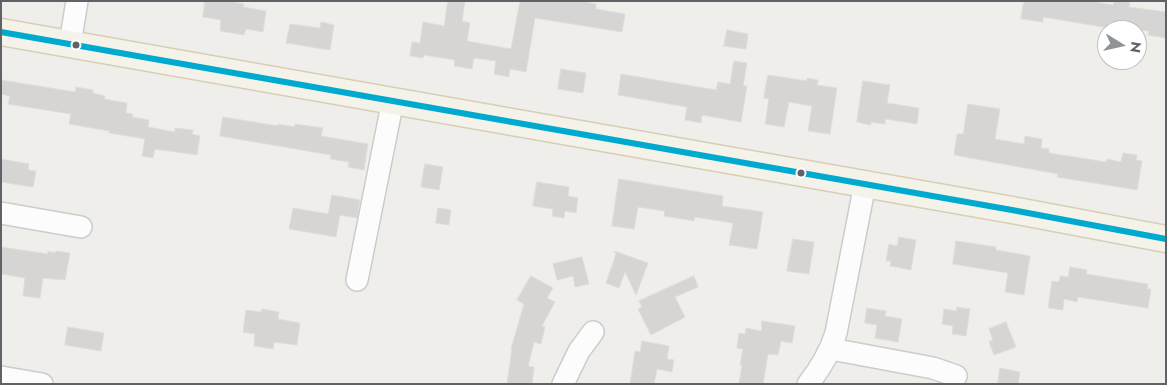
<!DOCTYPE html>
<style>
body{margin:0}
#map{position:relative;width:1167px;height:385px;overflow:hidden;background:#efeeea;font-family:Jost,sans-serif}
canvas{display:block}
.frame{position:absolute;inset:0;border:2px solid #5f6368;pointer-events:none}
.north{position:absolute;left:1097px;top:20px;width:50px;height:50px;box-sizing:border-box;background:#fff;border:1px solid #bfc1c3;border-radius:50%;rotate:99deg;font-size:14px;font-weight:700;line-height:20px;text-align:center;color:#5f6368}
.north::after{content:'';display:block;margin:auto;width:18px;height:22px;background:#919496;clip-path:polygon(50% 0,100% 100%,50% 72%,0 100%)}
</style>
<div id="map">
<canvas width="1167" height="385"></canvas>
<div class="frame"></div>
<div class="north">N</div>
</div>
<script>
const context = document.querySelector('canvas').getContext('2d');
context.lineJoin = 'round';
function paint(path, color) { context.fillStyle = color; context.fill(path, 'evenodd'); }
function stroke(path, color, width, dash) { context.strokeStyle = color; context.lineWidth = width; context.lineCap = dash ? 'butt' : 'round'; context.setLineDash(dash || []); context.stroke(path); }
const building = new Path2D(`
 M205 1H227L244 4 243 7 266 11 263 32 246 29 244 35 220 31 221 20 203 17Z
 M448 1H465L462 21 470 23 467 41 511 49 520 1H580L596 4V9L625 14 622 32 535 18 526 72 510 69 509 77 494 74 496 61 474 58 472 69 454 66 455 60 424 55 423 58 410 56 412 42 420 43 423 22 444 26Z
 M1024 1H1089L1113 5 1114 1H1130L1129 7 1166 12V38L1148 35 1149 31 1126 28 1125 30H1109V28L1043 17V22L1021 19Z
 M321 22 334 25 330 50 286 43 290 24 320 28Z
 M727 30 748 34 746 49 724 46Z
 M734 61 747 63 743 86H747L741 122 702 115 701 123 685 120 687 107 618 95 621 74 716 90 718 82 730 84Z
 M561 69 586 73 583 93 558 89Z
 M768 75 807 81V78L818 80 817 85 837 88 830 134 808 131 812 106 789 102 784 127 765 124 769 99 764 98Z
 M1 80 75 92 76 87 93 90V93L105 96 104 99 127 103 126 113 133 114 132 117 149 120 148 127 175 132V128L193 130 192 134 200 136 197 155 155 149 153 158 142 156 145 139 109 133V131L69 124 71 114 8 104 10 96 1 94Z
 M863 81 890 85 887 103 919 108 917 124 885 119V124L871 122V125L857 122Z
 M968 104 1000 109 995 139 1024 144 1025 136 1042 139 1041 148 1049 149V153L1106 162 1107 159 1121 162 1123 153 1137 155 1136 160 1142 161 1137 190 1057 177 1058 174 954 155 957 134H963Z
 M223 117 278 126V124L295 127V124L323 128 321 136 368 144 364 170 348 167 349 162 330 159 331 155 220 136Z
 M1 159 29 164 28 170 36 171 33 187 1 182Z
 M425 164 443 167 439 190 421 187Z
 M619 179 723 196 722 206 763 212 757 249 729 245 733 223 695 217 694 221 664 216 665 211 638 207 634 229 612 226Z
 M537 182 569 187 568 196 578 198 576 213 565 211 564 218 552 216 553 209 533 206Z
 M332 195 360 200 357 218 340 215 336 237 289 229 293 208 328 214Z
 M438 208 451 210 449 225 436 223Z
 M899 237 916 240 911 270 890 266 891 261H886L889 244 897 246Z
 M793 239 814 242 809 274 787 271Z
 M956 241 996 247V250L1030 256 1024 295 1005 292 1008 273 953 264Z
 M1 247 48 254V251L55 253 56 251 70 253 65 280 43 278 40 298 23 296 25 278 1 274Z
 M614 251 648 263 636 295 625 272 619 288 606 283 616 254Z
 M582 257 589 284 575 287 573 276 557 280 553 264Z
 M1070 267 1087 270 1086 274 1148 284 1147 289H1151L1148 308 1078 297 1077 302 1064 299 1063 310 1048 308 1052 281 1059 282 1060 276 1068 277Z
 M531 276 553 288 547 298 555 302 542 326 545 327 541 344 534 342 528 366 534 367 532 384H507L512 349H511L524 304 517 300Z
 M694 276 698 287 675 297 685 317 651 335 638 309 642 307 639 301Z
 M957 307 970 309 966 336 952 334 953 326 942 324 944 309 956 311Z
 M867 308 886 311 885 316 902 319 898 342 875 338 877 325 865 323Z
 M262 309 279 312 278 319 300 323 297 345 274 342 273 349 254 346 255 334 243 332 246 310 261 312Z
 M762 321 795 326 792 343 781 341 778 355 768 354 763 384H739L742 365H740L743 349 737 348 739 333 745 334 746 328 761 331Z
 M1006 322 1016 347 994 355 989 342 993 340 989 329Z
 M68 327 104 333 101 351 65 345Z
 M642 341 669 346 667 359 674 360 672 372 657 369 654 384H630L635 351 640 352Z
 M1000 368 1020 372 1018 384H998Z`);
const minor = new Path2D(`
 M70 44 77 1
 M1 213 81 227
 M357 280 393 100
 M831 349 933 368 956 376
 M1 377 42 384
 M563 384 579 351 593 332
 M808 384C821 368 830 352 836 333L865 184`);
const major = new Path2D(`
 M1 32 1012 210 1166 239`);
const bus1 = new Path2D(`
 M1 32 1012 210 1166 239`);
const markers = [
 [76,45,4.5,"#5f6368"],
 [801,173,4.5,"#5f6368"]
];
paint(building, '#d6d5d3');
stroke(building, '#deddd9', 1);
stroke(minor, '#cbcccc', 24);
stroke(major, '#d7ceb8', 29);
stroke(minor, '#fdfcfc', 21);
stroke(major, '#f4f2e9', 26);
stroke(bus1, '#00a9ce', 6);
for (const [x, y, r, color] of markers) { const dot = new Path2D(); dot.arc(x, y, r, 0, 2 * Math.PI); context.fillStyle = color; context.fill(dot); stroke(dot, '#fff', 2); }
</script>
